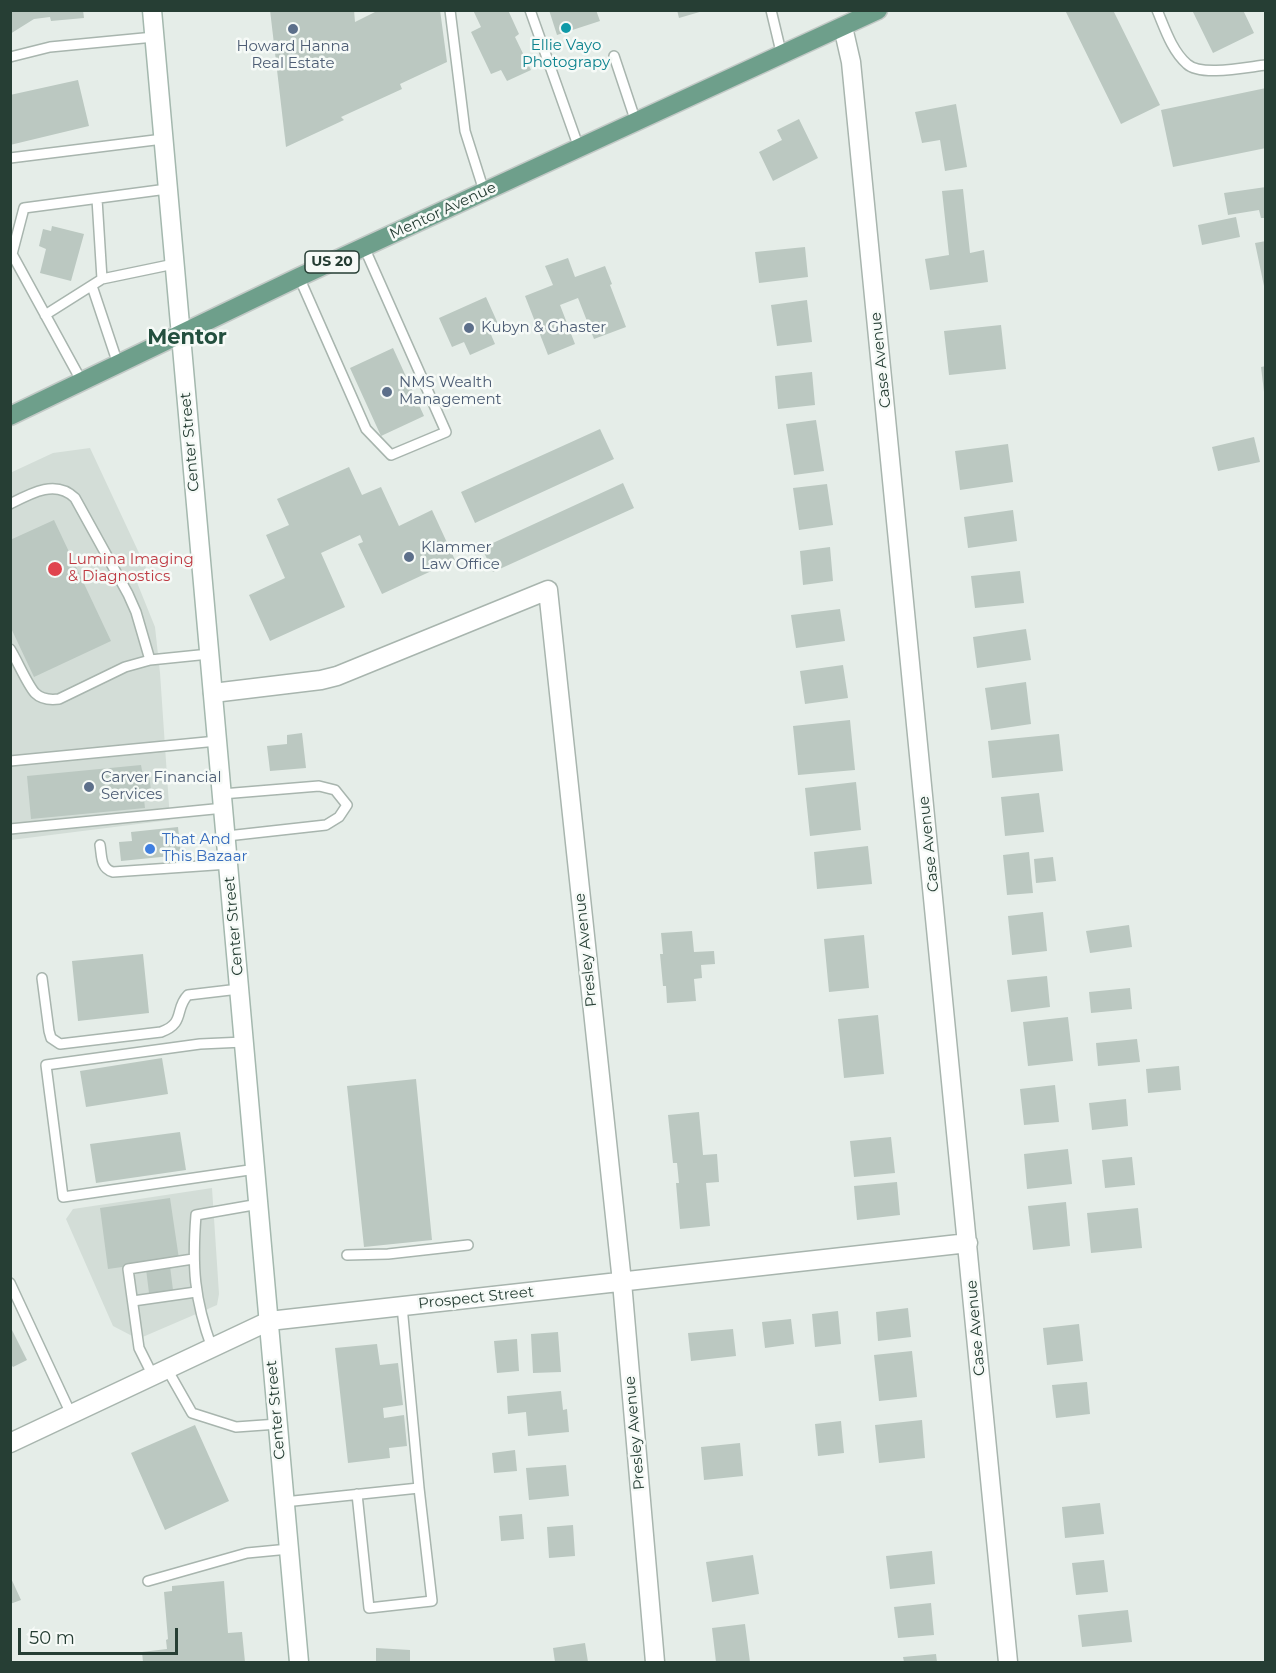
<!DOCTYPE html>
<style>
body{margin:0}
#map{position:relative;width:1276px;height:1673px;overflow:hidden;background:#e5ede8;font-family:Montserrat,sans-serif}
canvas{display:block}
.frame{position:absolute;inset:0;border:12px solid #263e34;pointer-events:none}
.scale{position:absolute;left:18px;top:1628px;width:160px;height:27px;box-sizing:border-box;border:3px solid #263e34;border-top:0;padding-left:8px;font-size:18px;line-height:21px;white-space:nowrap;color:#263e34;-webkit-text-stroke:4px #f6faf7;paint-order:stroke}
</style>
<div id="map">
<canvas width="1276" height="1673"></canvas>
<div class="frame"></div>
<div class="scale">50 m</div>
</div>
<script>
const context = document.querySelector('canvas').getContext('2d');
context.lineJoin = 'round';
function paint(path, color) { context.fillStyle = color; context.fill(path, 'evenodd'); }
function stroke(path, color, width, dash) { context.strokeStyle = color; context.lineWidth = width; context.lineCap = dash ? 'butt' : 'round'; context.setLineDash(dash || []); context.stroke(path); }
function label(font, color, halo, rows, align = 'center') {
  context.font = font + ' Montserrat,sans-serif'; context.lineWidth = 5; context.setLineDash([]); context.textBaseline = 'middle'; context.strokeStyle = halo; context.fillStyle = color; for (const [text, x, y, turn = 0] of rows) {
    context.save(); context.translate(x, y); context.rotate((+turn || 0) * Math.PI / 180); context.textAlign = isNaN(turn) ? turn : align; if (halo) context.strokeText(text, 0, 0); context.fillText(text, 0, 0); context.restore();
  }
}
const built = new Path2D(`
 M90 448 146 568 136 580 155 627 160 673 170 820 11 840 10 473 53 453Z
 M212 1188 219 1294 217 1305 138 1339 113 1326 66 1219 73 1209Z`);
const building = new Path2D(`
 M10 10H83L84 18 51 21 50 17 34 19 10 34Z
 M270 10H354L355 22 379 10H440L447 62 400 84 402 89 341 117 344 120 286 147Z
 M473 10H508L519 34 515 37 531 70 507 81 501 70 491 74 471 32 481 27Z
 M549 10H596L600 21 557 35Z
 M677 10H703V11L679 18Z
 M1065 10H1113L1160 105 1121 124Z
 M1192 10H1243L1254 33 1213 53Z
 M78 80 89 126 10 145V95Z
 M1266 88V148L1173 167 1161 110Z
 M956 104 967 167 945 171 940 140 922 143 915 112Z
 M799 119 818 158 773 181 759 152 782 140 777 130Z
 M1266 187V218H1261L1259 210 1228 215 1224 193Z
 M963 189 970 253 984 250 988 282 930 290 925 259 949 255 942 191Z
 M1236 217 1240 237 1202 245 1198 225Z
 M52 226 84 234 71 281 40 273 46 249 39 246 43 229 51 231Z
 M1266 241V286H1264L1255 243Z
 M805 247 808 277 759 283 755 252Z
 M568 258 575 277 605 266 612 284 610 285 626 327 594 339 578 298 560 305 575 344 548 355 525 296 553 285 545 266Z
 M486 297 499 326 489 330 495 344 470 355 464 342 452 347 439 318Z
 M807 300 812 342 777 346 771 305Z
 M1001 325 1006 369 949 375 944 331Z
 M393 348 424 416 381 436 350 368Z
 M1266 366V392H1264L1261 367Z
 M812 372 815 405 778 409 775 376Z
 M816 420 824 471 794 475 786 424Z
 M600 429 614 459 475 523 461 492Z
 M1254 437 1260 462 1218 471 1212 447Z
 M1008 444 1013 482 960 490 955 451Z
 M349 467 362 495 381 487 399 526 432 510 455 560 382 594 358 544 363 542 360 535 321 553 345 607 270 641 249 595 285 578 266 535 289 525 277 499Z
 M623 483 634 508 493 572 482 548Z
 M827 484 833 525 799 530 793 488Z
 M1013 510 1017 541 968 548 964 517Z
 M54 520 111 641 34 677 10 626V540Z
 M830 547 833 581 803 585 800 551Z
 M1020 571 1024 603 975 608 971 576Z
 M840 609 845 641 796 648 791 615Z
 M1026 629 1031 660 977 668 973 637Z
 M843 665 848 698 805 704 800 671Z
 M1026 682 1031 724 991 730 985 688Z
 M850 720 855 770 798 775 793 726Z
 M302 733 306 768 270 771 267 746 287 744V735Z
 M1059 734 1063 771 992 778 988 741Z
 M141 765 143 776 149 775 152 798 144 799 145 808 31 819 27 776Z
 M856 782 861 830 810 836 805 788Z
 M1039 793 1044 832 1005 836 1001 797Z
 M178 827 181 855 121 861 119 842 132 841 131 832Z
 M868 846 872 884 817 889 814 852Z
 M1029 852 1033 893 1007 895 1003 855Z
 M1053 857 1056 881 1036 883 1034 859Z
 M1043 912 1047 951 1012 955 1008 916Z
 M1129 925 1132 947 1090 953 1086 931Z
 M692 931 694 952 714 951 715 964 701 965 702 978 694 979 696 1001 667 1003 666 986H663L660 954H663L661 933Z
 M864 935 869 988 829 992 824 939Z
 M143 954 149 1013 78 1021 72 961Z
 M1047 976 1050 1007 1011 1012 1007 980Z
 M1130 988 1132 1009 1091 1013 1089 992Z
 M878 1015 884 1074 844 1078 838 1019Z
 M1068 1017 1073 1061 1028 1066 1023 1022Z
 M1137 1039 1140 1062 1098 1066 1096 1043Z
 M162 1058 168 1094 86 1107 80 1071Z
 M1179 1066 1181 1090 1148 1093 1146 1069Z
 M416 1079 432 1240 364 1247 347 1086Z
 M1055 1085 1059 1122 1024 1125 1020 1089Z
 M1126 1099 1128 1126 1092 1130 1089 1103Z
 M699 1112 703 1155 717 1154 719 1182 706 1183 710 1226 680 1229 676 1183H679L677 1163H673L668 1115Z
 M180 1132 186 1170 96 1183 90 1144Z
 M891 1137 895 1173 854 1177 850 1141Z
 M1068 1149 1072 1184 1027 1189 1024 1154Z
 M1132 1157 1135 1185 1105 1188 1102 1160Z
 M897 1182 900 1215 857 1220 854 1186Z
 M170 1198 179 1259 108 1269 100 1208Z
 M1066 1202 1070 1246 1033 1250 1028 1206Z
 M1138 1208 1142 1248 1091 1253 1087 1213Z
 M170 1266 173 1290 149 1293 146 1269Z
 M908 1308 911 1337 878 1341 876 1312Z
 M838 1311 841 1344 815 1347 812 1314Z
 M791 1319 794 1344 765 1348 762 1322Z
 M1079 1324 1083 1361 1047 1365 1043 1328Z
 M10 1326 27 1360 13 1367 10 1363Z
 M733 1329 736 1356 691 1361 688 1333Z
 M558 1332 561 1372 533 1373 531 1334Z
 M517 1339 519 1371 497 1373 494 1341Z
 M377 1344 380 1365 398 1363 403 1405 383 1408 384 1418 404 1415 407 1446 389 1448 390 1458 348 1463 335 1348Z
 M912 1351 917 1397 879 1401 874 1355Z
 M1087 1382 1090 1414 1056 1418 1052 1385Z
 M561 1391 563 1410 567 1409 569 1432 528 1436 526 1412 508 1414 507 1396Z
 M922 1420 925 1458 879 1463 875 1425Z
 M841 1421 844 1453 818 1456 815 1424Z
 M195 1425 229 1501 165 1530 131 1453Z
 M740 1443 743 1476 704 1480 701 1447Z
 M515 1450 517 1471 494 1473 492 1453Z
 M566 1465 569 1496 529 1500 526 1468Z
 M1100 1503 1104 1534 1065 1538 1062 1507Z
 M522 1514 524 1539 501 1541 499 1516Z
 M573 1525 575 1556 549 1558 547 1527Z
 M932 1551 935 1584 890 1589 886 1556Z
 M753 1555 759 1594 712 1602 706 1562Z
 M1104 1560 1108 1592 1076 1595 1072 1563Z
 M10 1576 21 1600 10 1604Z
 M224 1581 228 1633 242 1632 245 1662H143L142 1652 167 1649 166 1640 168 1639 164 1592 172 1591V1586Z
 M931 1603 934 1635 898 1638 894 1607Z
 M1128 1610 1132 1642 1082 1647 1078 1615Z
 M745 1624 750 1662H716L712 1628Z
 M585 1643 588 1662H555L553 1648Z
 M376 1648 410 1650V1662H376Z
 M936 1654 937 1662H904L903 1657Z`);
const lane = new Path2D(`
 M450 10 465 131 484 191
 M530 10 579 148
 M771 10 782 56
 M1157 10C1165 29 1172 51 1187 64 1201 77 1247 67 1266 65
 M614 56 636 122
 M10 57 50 47 154 37
 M10 158 163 139
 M299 277 366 429 391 455 446 432 364 247
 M102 279 174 264
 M92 286 118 364
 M45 315 102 279 97 199
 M82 382 12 254 24 208 167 189
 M10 504C31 493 56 479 75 498L128 594 136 612 150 660
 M10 649C17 660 27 684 35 693 41 699 51 700 59 699L125 667 150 660 209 654
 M10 761 217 741
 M222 794 319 786 335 790 347 805 339 817 326 825 227 836
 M10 829 224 808
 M100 845C102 856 100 868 113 872L229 864
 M42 978 49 1031 51 1038 60 1044 161 1032C186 1023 174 1009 188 995L239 989
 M244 1042 200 1044 46 1065 63 1197 256 1169
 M347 1255 388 1254 468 1245
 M10 1283 71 1414
 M133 1301 196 1292
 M212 1348C194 1299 192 1266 196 1215L259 1204
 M167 1369 192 1413 236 1427 278 1424
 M153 1376 139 1348 128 1269 193 1259
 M357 1494 369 1608 432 1601 419 1488
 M284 1502 419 1488 402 1306
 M148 1581 247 1553 289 1549`);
const street = new Path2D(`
 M843 27 851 62 1008 1662
 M213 693 321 680 337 676 548 590 622 1282 655 1662
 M10 1443 269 1321 968 1243`);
const secondary = new Path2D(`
 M152 10 299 1662`);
const primary = new Path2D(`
 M10 416 299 277 878 10`);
const markers = [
 [566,28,6,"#0f9aa8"],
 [293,29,6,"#5c6f8a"],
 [469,328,6,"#5c6f8a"],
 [387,392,6,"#5c6f8a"],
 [409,557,6,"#5c6f8a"],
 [55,569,8,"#e0444e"],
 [89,787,6,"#5c6f8a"],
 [150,849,6,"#3f7fe0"]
];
const shields = [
 [332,262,54]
];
const shieldNames = [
 ["US 20",332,262]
];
const cultureNames = [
 ["Ellie Vayo",566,46],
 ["Photograpy",566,63]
];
const serviceNames = [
 ["Howard Hanna",293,47,"center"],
 ["Real Estate",293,64,"center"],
 ["Kubyn & Ghaster",481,328],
 ["NMS Wealth",399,383],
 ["Management",399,400],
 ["Klammer",421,548],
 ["Law Office",421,565],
 ["Carver Financial",101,778],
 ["Services",101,795]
];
const streetNames = [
 ["Mentor Avenue",443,211,-25],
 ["Case Avenue",881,360,-96],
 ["Center Street",190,442,-95],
 ["Case Avenue",929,844,-96],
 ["Center Street",234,926,-95],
 ["Presley Avenue",586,950,-96],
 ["Prospect Street",476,1298,-6],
 ["Case Avenue",976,1328,-95],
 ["Center Street",276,1410,-95],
 ["Presley Avenue",635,1433,-95]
];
const healthNames = [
 ["Lumina Imaging",68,560],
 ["& Diagnostics",68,577]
];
const shopNames = [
 ["That And",162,840],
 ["This Bazaar",162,857]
];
const districtNames = [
 ["Mentor",187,338]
];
paint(built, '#d3ddd7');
paint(building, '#bbc8c1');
stroke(lane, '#a8b5ae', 12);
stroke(street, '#a8b5ae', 21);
stroke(secondary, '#a4b8ae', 21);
stroke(primary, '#c2c9c6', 21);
stroke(lane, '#fff', 9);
stroke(street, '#fff', 18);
stroke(secondary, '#fff', 18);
stroke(primary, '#6e9f8b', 18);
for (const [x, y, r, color] of markers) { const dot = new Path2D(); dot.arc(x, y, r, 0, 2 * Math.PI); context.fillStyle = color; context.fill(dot); stroke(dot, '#f6faf7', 2); }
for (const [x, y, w] of shields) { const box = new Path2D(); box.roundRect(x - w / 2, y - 11, w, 22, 4.5); context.fillStyle = '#f6faf7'; context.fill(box); stroke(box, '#263e34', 1.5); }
label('bold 14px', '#263e34', null, shieldNames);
label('15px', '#0d838f', '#f6faf7', cultureNames);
label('15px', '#4e5e75', '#f6faf7', serviceNames, 'left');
label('15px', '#263e34', '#f6faf7', streetNames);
label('15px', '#be3a42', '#f6faf7', healthNames, 'left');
label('15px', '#366cbe', '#f6faf7', shopNames, 'left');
label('bold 21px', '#234f3e', '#f6faf7', districtNames);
</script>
